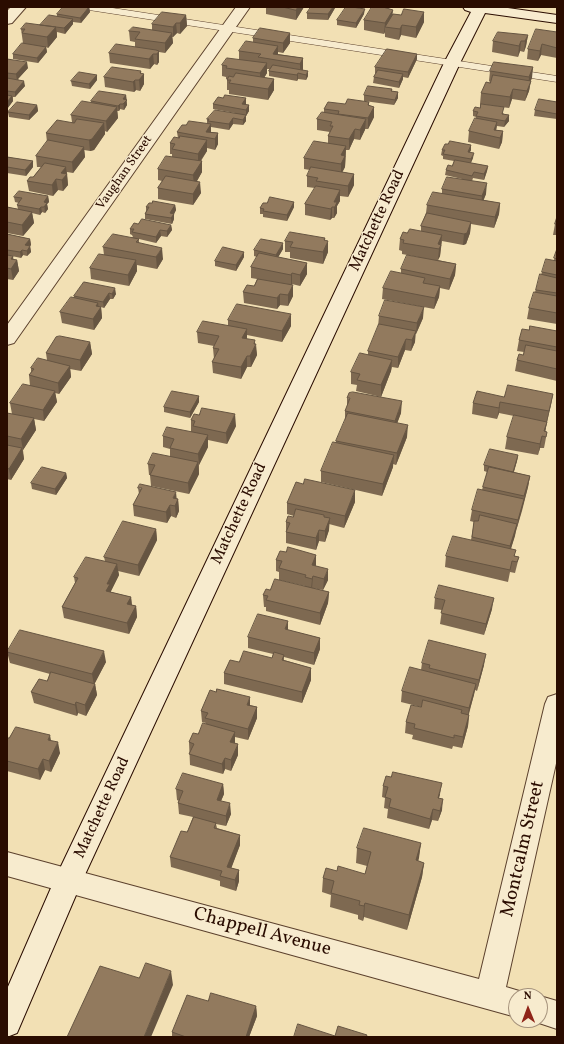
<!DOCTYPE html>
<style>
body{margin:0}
#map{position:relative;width:564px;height:1044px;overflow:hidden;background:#f2e0b4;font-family:Vollkorn,serif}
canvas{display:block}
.frame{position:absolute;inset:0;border:8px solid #2a0c00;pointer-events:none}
.north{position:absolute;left:508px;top:988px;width:40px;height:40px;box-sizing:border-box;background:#f7ebce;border:1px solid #a5927c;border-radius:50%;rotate:359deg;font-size:11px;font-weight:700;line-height:16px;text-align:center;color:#2a0c00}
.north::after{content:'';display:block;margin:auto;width:14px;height:18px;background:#8f2418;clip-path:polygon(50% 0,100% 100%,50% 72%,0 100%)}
</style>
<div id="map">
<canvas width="564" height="1044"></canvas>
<div class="frame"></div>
<div class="north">N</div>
</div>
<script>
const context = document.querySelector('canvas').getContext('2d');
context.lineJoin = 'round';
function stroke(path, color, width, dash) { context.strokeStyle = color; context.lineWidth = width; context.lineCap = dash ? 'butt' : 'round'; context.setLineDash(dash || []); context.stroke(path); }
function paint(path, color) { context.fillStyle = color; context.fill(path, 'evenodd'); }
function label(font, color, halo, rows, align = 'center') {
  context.font = font + ' Vollkorn,serif'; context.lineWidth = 3; context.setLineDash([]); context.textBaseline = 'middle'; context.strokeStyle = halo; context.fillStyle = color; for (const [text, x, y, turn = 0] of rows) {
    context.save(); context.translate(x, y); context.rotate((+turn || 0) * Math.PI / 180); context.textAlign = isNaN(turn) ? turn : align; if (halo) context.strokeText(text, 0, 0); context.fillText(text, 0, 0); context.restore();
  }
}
const lane = new Path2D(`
 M85 7H106L557 76V82L89 10Z`);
const street = new Path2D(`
 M11 7H26L12 23 7 24V11Z
 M236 7H250L14 343 7 345V325Z
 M557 694V759L506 987 526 993 528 996H516V1017L7 876V852L479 979 545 704 548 697Z
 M540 996 557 1001V1029L530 1020H540Z`);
const secondary = new Path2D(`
 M463 7H501L557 15V23L485 13 460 63 82 881 17 1033 7 1037V989L54 881 444 63 471 12 465 10Z`);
const wall = new Path2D(`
 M89 7 90 12 81 23 73 22V24L65 34 57 32V37L48 48 46 47 47 52 38 63 13 59V54L23 43 21 29 40 25 57 16V14Z
 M266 7H304L296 20 266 14Z
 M335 8 328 20 307 19V13Z
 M393 10 392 14 401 15 424 12V22L416 38 401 35 399 40 385 37V32L384 34 364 30V20Z
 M364 14 356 28 337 25V20Z
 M186 15 187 26 180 34 177 33 173 37H172L173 43 165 53 159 52V62L157 65 154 64 150 69 110 63 109 53 135 47V42L130 41 129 31 152 30V24Z
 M557 32V58L541 55 538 61 527 59 528 49Z
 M290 33V43L283 53 278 52V54L303 58V70L308 76 306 80 298 79 297 81 269 76V71L270 69H267V73L264 78 274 79V90L268 100 229 94V90H227V79H226V77L222 76V65L239 59V51L253 42V38Z
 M528 35 526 46 524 52 520 51 518 57 492 52 493 41Z
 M417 54V59L408 78 403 77V79L399 88 373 83 374 77 376 73H375V67Z
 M7 59 28 68 18 79 25 86 15 97H13V101L7 109Z
 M533 67 529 91 525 101 512 99 509 108 480 104 481 93 490 82 489 81 490 71Z
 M141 71V74H144V84L140 91 136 90 134 92 105 87 104 77Z
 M97 75V80L90 89 72 86 71 81Z
 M392 89V91L398 92V98L394 105 364 101V95Z
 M126 95 127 105 124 110 120 109 119 111H117L118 118 107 132 105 131V134L94 150 90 151 84 150 85 157 73 173 67 172 68 185 63 191 58 190 53 196 29 191 27 181 33 177 41 167H37L36 156 47 142 46 133 72 122 71 115 91 103V101Z
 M223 98H246V104L245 105H249V111L246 116V121L243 125 233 124 229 130 211 127V132L218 133V144L215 150 207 148V151L201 161H202V172L197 181 201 193 193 205 158 199V188L162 181 158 180V169L172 157V154H170V143L178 138 177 132 186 125 207 124V119L235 113 213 109V104Z
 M369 102V106L374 107V117L368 129H365L360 140 354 139 349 150H346L345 167 342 172 354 174V185L348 197 340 196V201L337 206V213L334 218H332L330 220 305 215V204L315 188 307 187V176L310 170 304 169V158L328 143V136L330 132 317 130V119L324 112V109L345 104Z
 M557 102V119L534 116 535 110Z
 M37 105 38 111 29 120 9 117 8 112Z
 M473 111 504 113 503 114 509 115V121L504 127 497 126 496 130 503 131 502 142 499 149 468 142 469 131 476 118V117L473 116Z
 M448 144 471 145V150L470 152 473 158 471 163 488 166 487 171 484 180 473 178 472 181 486 194 483 200 500 203 499 214 494 228 471 224 470 233 466 244 463 245 442 241 440 256 438 260 456 264 455 275 449 290 440 288 439 297 434 309 382 299 383 288 401 273V269L418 257 402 254V251L399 250 400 239 407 233 421 231V226L426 213 427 205 442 193V189L462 179 445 175 446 170 452 166 454 161 443 159V156L441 155 442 150Z
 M7 157 33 161V167L26 176 7 173Z
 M48 196 49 202 47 204 48 209 45 213 42 212 40 215 32 213 34 223 23 236 7 233V207L18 209 17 205 19 203 15 202 14 197Z
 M294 202V207L287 221 263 217V214H260V208L267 203Z
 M175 205 176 210 174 214V219L172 224 145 219V214L146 211V207Z
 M557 217V235H553L555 224Z
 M138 224 171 225 172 230 167 237 161 236 156 243 139 239V243L163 259 157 269 137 265V271L129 286 91 279 90 268 104 255 103 247 133 237 132 235 130 234V229Z
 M7 234 30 239 31 245 30 246 31 252 27 256 23 255 21 258 7 255Z
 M325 238V240L328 252 323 264 290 258V252H285V241Z
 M283 249 278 257 307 263V274L300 286 292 284V285L293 296 288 306 280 305 277 309 244 303 243 292 254 286 257 279 251 278V267L257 257 254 256V250Z
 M557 249V324L527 319 529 308 535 292 542 272 554 260Z
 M7 255 13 256V259L17 260 19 271 13 280 7 279Z
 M244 257 236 271 215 266V261Z
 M84 282 116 294 113 299H110L104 308 101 307 102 318 94 330 62 323 60 312 74 298V296Z
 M379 316 423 318 416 334H415V342L411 351 405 350 398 368 392 367 391 371 381 397 356 391 357 385 351 384V372L368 355V351L378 327Z
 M228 320 291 326 282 342 247 335V339L255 344 257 355 251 367H247L241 379 213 373 212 362 214 359 213 348 214 346 198 343 197 332 228 326Z
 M529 330 557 331V381L515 371 517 360 523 355 524 352 517 351 519 340Z
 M90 342 92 354 81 371 70 369 71 377 59 394 55 393 57 402 44 421 34 419 36 430 23 450 24 459 11 480 7 479V413L12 414 10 403 30 386 29 375 31 372V368L47 360 46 353Z
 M553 394 545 432H547L545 443 544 448H540L538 455 505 449 507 437 514 416 499 413 497 419 472 414 473 403 504 397Z
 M199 396V402L190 418 164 412V407Z
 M347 398 401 413 397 423 407 437 396 465 393 464V467L382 496 321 482V471L336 443V441L345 421V411L347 407Z
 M191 420 236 426 227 444 208 440V447L199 465V474L189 494 151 486 150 475H149L148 464 170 457V449L163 447V436L191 432Z
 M518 455 517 461 514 472 530 476 528 487 522 511 511 548 515 556 519 557 515 573 510 572 508 582 445 567 446 556 471 540 474 522 470 521 472 510 482 490 487 472 484 471V465Z
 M66 473 67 478 56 495 32 489 31 483Z
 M138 488 178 499 179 511 176 518 171 516 167 523 134 516 133 505 139 494Z
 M355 502 344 528 329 524V530L325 542 319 541 316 550 286 543V522L293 517 294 516 287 514V503Z
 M156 529 157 540 139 576 118 571 119 575 111 591V592L131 597 132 605 136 606 137 617 129 634 64 618 62 607 75 583 74 577 105 561 104 557Z
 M286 552 316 555V566L328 580 323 590 312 588 329 592 328 603 320 625 266 611V607H264L263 595 270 590 305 586 279 580V572L276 571V560Z
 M435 598 492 609 484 635 440 624 442 610 434 609Z
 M288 630 320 638V649L314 665 284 657V660L311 668V680L302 703 224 684V673L239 662 272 658 273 654 248 648V637Z
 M7 652 106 662 94 684H95L97 695 86 716 78 713 77 716 34 703 31 692 47 681 50 674 10 663Z
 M422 663 484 665 477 691 475 690 469 714V715L468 726 462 748 453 746 452 749 412 739 413 735 405 733 406 722 421 707 401 702 402 691 421 670Z
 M250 705 257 707V718L248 740 235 737V743L238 755 231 771 225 769 223 774 190 765 189 742 198 734 206 724V723L202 722 201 711Z
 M7 738 51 741 60 753 51 772 45 770 40 780 7 771Z
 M223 784 224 794 221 801 231 814 226 826 216 824 217 828 240 835V845L231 868 239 870V881L236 891 220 886V881L171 867 170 857 187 832 193 817 179 814 178 803 179 801 177 800 176 789Z
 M383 786 440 794 439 798 442 810 438 821 432 820 429 829 387 818 388 809 384 808 385 798 382 797Z
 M421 843 418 861 424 863 422 877 407 930 364 917 363 921 358 919V915L330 907 331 895 322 892 323 878 337 871 365 874 367 866 356 863 357 848Z
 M208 1001 256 1006 257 1016 249 1037H172V1032Z`);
const shadedWall = new Path2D(`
 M89 7 90 12 81 23 80 18Z
 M298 7H304L296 20V10Z
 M333 7H335V8L328 20V14Z
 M365 9 364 14 356 28V23Z
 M393 10 392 20 385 27V32L384 34 385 23Z
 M424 12V22L416 38V27Z
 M186 15 187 26 180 34V23Z
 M73 19V24L65 34 64 28Z
 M176 23 177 33 173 37V27Z
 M402 25 401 35 399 40 400 29Z
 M56 27 57 37 48 48 47 37Z
 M172 33 173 43 165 53V43Z
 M290 33V43L283 53V43Z
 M528 35 526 46 524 52 525 41Z
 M521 41 520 51 518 57 519 46Z
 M542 44 541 55 538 61 540 51Z
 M278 46V56L273 54Z
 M46 47 47 52 38 63 37 58Z
 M159 51V62L157 65V54Z
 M153 54 154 64 150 69 149 59Z
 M417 54V59L408 78V72Z
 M303 58V69L300 74V64Z
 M27 62 28 68 17 80 16 74Z
 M267 63V73L260 84V73Z
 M533 67 532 78 528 88 529 77Z
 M141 71V77L144 74V84L140 91 139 80 140 73Z
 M308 71V76L306 80V75Z
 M298 73V79L297 81V75Z
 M403 74V79L399 88V82Z
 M97 75V80L90 89 89 84Z
 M274 79V90L268 100V89Z
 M135 80 136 90 134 92 133 82Z
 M24 81 25 86 15 97V92Z
 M531 81 529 91 525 101 527 91Z
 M513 89 512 99 509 108 510 97Z
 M398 92V98L394 105 395 100Z
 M126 95 127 105 124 110 123 99Z
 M12 96 13 101 7 109V102Z
 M246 98V104L242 110V104Z
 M120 104V109L119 111 118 106Z
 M37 105 38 111 29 120V115Z
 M249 105V111L246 116V121L243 125V120L246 116V110Z
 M117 107 118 118 107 132 106 121Z
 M374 107V117L368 129V118Z
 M509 115V121L504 127 505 121Z
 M233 118V124L229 130V124Z
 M366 119 365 130 360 140V130Z
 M497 122 496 132 494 130Z
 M104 123 105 134 94 150 90 151 89 140Z
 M211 124V135L206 132Z
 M355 129 354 139 349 150V139Z
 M503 131 502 142 499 149 500 138Z
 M218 133V144L215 150V139Z
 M207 140V151L198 164V154Z
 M471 145V150L467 157 468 152Z
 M346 146 345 167 341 175V155Z
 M84 147 85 157 73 173 72 162Z
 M474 153 473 158 470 164 471 159Z
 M33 161V167L26 176 25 170Z
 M202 161V172L194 186 193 175Z
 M488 166 487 171 484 180V174Z
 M66 167 68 185 63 191 61 173Z
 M354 174V185L348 197V186Z
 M56 179 58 190 53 196 52 185Z
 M200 182 201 193 193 205V194Z
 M487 183 486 194 481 207 482 196Z
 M340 190V201L337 206V213L334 218V202Z
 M48 196 49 202 47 204 48 209 45 213 44 202Z
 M294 202V207L287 221V215Z
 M500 203 499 214 494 228 495 217Z
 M175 205 176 210 174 214V219L172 224 170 213Z
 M41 207 42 212 40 215 39 209Z
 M332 207V218L330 220 331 209Z
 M32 212 34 223 23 236 22 225Z
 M471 222 470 233 466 244 463 245 464 234Z
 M171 225 172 230 167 237V231Z
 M160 230 161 236 156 243V237Z
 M442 235 440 256 438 260 439 249 438 244Z
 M30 239 31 245 26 251 25 245Z
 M328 241V252L323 264V252Z
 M283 243V249L276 261V255Z
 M30 246 31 252 27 256V251Z
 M162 248 163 259 157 269 156 257Z
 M22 250 23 255 21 258 20 252Z
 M244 252V257L236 271V265Z
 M13 256 14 264 17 260 19 271 13 280 11 269V259Z
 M136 260 137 271 129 286 128 275Z
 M307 263V274L300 286V275Z
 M456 264 455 275 449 290 450 279Z
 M292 273V284L291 286V275Z
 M293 285V296L288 306V295Z
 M440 286 439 297 434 309 435 298Z
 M115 288 116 294 113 299 112 294Z
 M109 293 110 299 104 308 103 302Z
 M280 294V305L277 309V298Z
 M98 303 99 310 101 307 102 318 94 330 93 319 96 306Z
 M424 307 423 318 416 334 417 323Z
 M291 314V326L282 342V331Z
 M247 329V340L242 338Z
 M416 331 415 342 411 351 412 340Z
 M406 339 405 350 398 368V357Z
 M255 340V347L256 344 257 355 251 367 250 356Z
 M90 342 92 354 81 371 80 360Z
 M247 356V367L241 379V367Z
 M392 360 391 371 381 397V385Z
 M70 366 71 377 59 394 58 383Z
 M55 391 57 402 44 421 43 410Z
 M553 394 551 405 547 422 545 433 544 431Z
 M199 396V402L190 418V412Z
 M402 401 401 413 394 432 395 421Z
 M500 402 499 413 497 419 499 408Z
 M235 414 236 426 227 444 226 433Z
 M34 418 36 430 23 450 21 439Z
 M408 425 407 437 396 465 397 453Z
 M208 435V447L199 465 198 454Z
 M542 436 540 448 538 455 540 444Z
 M22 448 24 459 11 480 9 469Z
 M394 455 393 467 382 496 383 484Z
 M518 455 517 461 512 477 513 472Z
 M198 462 199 474 189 494 188 483Z
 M66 473 67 478 56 495 55 489Z
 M530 476 528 487 516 531 518 520Z
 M355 490V502L344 528 345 516Z
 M176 492 177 502 178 499 179 511 176 518 175 506 173 498Z
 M170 505 171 516 167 523 166 512Z
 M330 518 329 530 325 542V531Z
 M517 524 515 536 508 558 510 546Z
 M156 529 157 540 139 576 138 565Z
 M319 530V541L316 550V538Z
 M316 555V566L312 565Z
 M117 564 119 575 111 591V595L106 591 107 584Z
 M328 569V580L323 590 324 579Z
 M313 576 312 588 311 590 312 579Z
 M329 592 328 603 320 625V613Z
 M131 597 132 608 127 604Z
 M494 598 492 609 484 635 486 624Z
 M136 606 137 617 129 634 127 623Z
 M288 621V632L285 629Z
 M320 638V649L314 665V653Z
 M104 651 106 662 94 685 92 674Z
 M486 654 484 665 477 691 479 680Z
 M311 668V680L302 703V692Z
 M95 684 97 695 86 716 85 705Z
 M476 684 474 695 467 719 469 708Z
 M250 697V708L247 705Z
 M76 702 78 713 77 716 75 705Z
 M257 707V718L248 740V729Z
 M469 715 468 726 462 748 463 737Z
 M235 732V743L230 742Z
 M50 735 52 746 48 740Z
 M58 742 60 753 51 772 49 761Z
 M238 744V755L231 771V760Z
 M225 758V769L223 774 222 764Z
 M43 759 45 770 40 780 38 769Z
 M7 780 8 785 7 788Z
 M442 783 440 794 436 808 438 798Z
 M223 784 224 794 217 810V800Z
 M443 799 442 810 438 821 440 811Z
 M230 803 231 814 226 826V816Z
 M433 809 432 820 429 829 430 819Z
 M240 835V845L228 877 227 867Z
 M421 843 419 858 414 875 416 860Z
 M424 863 422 877 407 930 409 915Z
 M239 870V881L236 891 235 880Z
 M365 903 364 917 363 921 364 906Z
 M171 971 173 985 151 1037H144Z
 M256 1006 257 1016 249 1037H246Z`);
const building = new Path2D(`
 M63 7H89L80 18 57 14Z
 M283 7H298L296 10Z
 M311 7H333L328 14 307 13Z
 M346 7H352L365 9 356 23 337 20Z
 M372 7H383L393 10 385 23 364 20Z
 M404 9 424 12 416 27 402 25 400 29 385 27 393 14 401 15Z
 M162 12 186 15 180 23H176L173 27 152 24Z
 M49 15 73 19 64 28 40 25Z
 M26 23 56 27 47 37 22 33 25 29H21Z
 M133 27 172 33 165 43 135 39 140 32 129 31Z
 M260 28 290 33 283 43 253 38Z
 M536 29 557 32V48L542 44 540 51 528 49Z
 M498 32 528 35 525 41H521L519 46 493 41Z
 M246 41 278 46 273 54 303 58 300 64 258 57 261 54 239 51Z
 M22 43 46 47 37 58 13 54Z
 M116 44 156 50 159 51 157 54H153L149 59 109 53Z
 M387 49 417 54 408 72 375 67Z
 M227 58 267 63 260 73 226 68 227 66 222 65Z
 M7 59 27 62 16 74 7 73Z
 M494 62 533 67 529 77 490 71Z
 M273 65 308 71 306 75 298 73 297 75 269 71Z
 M112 67 141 71 140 73 144 74 139 80H135L133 82 104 77Z
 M378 70 403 74 399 82 374 77Z
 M79 72 97 75 89 84 71 81Z
 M236 73 274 79 268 89 229 83 231 80H227L229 76 233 77Z
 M493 75 531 81 527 91 513 89 510 97 481 93 486 82 490 83Z
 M7 78 24 81 15 92 7 91Z
 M368 86 392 89 391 91 398 92 395 100 364 95Z
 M99 91 126 95 123 99 127 100 123 104H120L118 106 91 101Z
 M7 95 12 96 7 102Z
 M225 95 246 98 242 104 249 105 246 110 213 104 218 97 223 98Z
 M348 99 369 102 368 105 374 107 368 118 338 114 339 111 324 109 328 102 345 104Z
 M539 99 557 102V114L535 110Z
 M82 101 117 107 106 121 71 115Z
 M17 102 37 105 29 115 8 112Z
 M481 104 504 107 502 114 509 115 505 121 476 116 478 112 473 111 475 107 480 108Z
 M215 110 246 115 243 120 233 118 229 124 208 121 209 119H207Z
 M322 112 366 119 360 130 355 129 349 139 328 136 333 126H330L332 122 317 119Z
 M475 118 497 122 494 130 503 131 500 138 469 131Z
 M77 119 104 123 92 139 89 140 46 133 57 120 74 123Z
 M189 121 211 124 206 132 218 133 215 139 177 132 182 125H186Z
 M180 136 207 140 198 154 172 149 175 144 170 143 174 137 179 138Z
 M48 140 84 147 72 162 36 156Z
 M314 141 346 146 341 155 345 156 341 164 304 158Z
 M450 141 471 145 468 152 474 153 471 159 443 154 445 150H442L445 144H448Z
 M166 156 202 161 193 175 158 169Z
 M7 157 33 161 25 170 7 167Z
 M455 160 488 166 484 174 474 172 472 176 446 170 448 165 452 166Z
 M45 163 66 167 61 173 67 174 62 180 56 179 52 185 27 181 30 177H33Z
 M311 167 354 174 348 186 316 181 318 178 307 176Z
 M166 176 200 182 193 194 158 188Z
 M447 177 487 183 482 196 442 189Z
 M316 186 340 190 334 202H337L335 207H332L331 209 305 204Z
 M19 191 48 196 44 202 47 203 44 207H41L39 209 17 205 22 198 14 197Z
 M433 192 500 203 495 217 427 205Z
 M270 197 294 202 287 215 263 211 264 209 260 208 263 203H267Z
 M153 201 175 205 170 213 174 214 171 218 145 214 149 207H146L149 203H152Z
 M7 207 32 212 22 225 7 222Z
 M427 213 471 222 467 233 464 234 421 226Z
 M557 217V224H555Z
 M142 219 171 225 167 231 160 230 156 237 132 232 134 229H130L134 223 138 224Z
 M410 229 442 235 438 244 441 245 439 249 403 243 404 240 400 239 403 232 407 233Z
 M290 232 325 238 324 240 328 241 323 252 290 247 293 242 285 241Z
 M7 234 30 239 25 245 30 246 27 251 22 250 20 252 7 250Z
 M113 234 139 239 136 242 162 248 156 257 103 247Z
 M261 239 283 243 276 255 254 250Z
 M223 247 244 252 236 265 215 261Z
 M557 249V259L554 258Z
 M259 253 307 263 300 275 292 273 291 275 251 267Z
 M99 254 136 260 128 275 90 268Z
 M7 255 13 256 11 259 17 260 11 269 7 268Z
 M407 255 456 264 450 279 401 269Z
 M546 259 557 261V275L542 272Z
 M391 271 425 278 423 283 440 286 435 298 383 288Z
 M540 274 557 278V293L536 290Z
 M258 279 293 285 288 295 280 294 277 298 243 292 247 285 254 286Z
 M84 282 115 288 112 294 109 293 103 302 74 296Z
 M534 292 557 296V313L529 308Z
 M71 297 98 303 96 306 101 307 93 319 60 312Z
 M385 300 424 307 417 323 379 316Z
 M237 304 291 314 282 331 228 320Z
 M203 321 247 329 242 338 255 340 254 344H256L250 356H247L241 367 212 362 219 349 213 348 219 336 197 332Z
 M379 324 416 331 412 340 406 339 398 357 368 351Z
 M530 326 557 331V347L519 340 522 329 529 330Z
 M60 336 90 342 80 360 46 353 56 337Z
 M526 345 557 351V369L517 360 519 354 523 355Z
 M360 353 392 360 381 385 357 380 360 374 351 372Z
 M38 358 70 366 58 383 29 375 34 369 31 368Z
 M23 384 55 391 43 410 10 403Z
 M508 385 553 394 549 411 500 402 499 408 473 403 477 391 504 397Z
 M172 391 199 396 190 412 164 407Z
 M353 392 402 401 395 421 345 411 350 398H347L349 393Z
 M202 408 235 414 226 433 193 426 195 421 191 420 194 414 199 415Z
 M7 413 34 418 21 439 7 436Z
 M348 413 408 425 397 453 336 441Z
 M514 415 547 422 544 431 547 432 546 437 542 436 540 444 507 437Z
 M167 427 208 435 198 454 170 448 174 439 163 436Z
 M333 442 394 455 383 484 321 471Z
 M7 445 22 448 9 469 7 468Z
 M490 449 518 455 513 472 484 465Z
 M153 453 198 462 188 483 150 475 155 465 148 464Z
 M42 467 66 473 55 489 31 483Z
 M489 467 530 476 524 496 483 487Z
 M305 479 355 490 345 516 287 503 296 482 303 484Z
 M140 484 176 492 173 498 178 499 175 506 170 505 166 512 133 505 142 488H138Z
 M478 489 524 499 518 520 472 510Z
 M296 509 324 515V517L330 518 325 531 319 530 316 538 286 532 290 523 286 522 288 516 293 517Z
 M480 515 517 524 510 546 472 537 474 521H478Z
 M123 521 156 529 138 565 104 557Z
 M453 536 516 550 514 556 519 557 517 562 512 561 510 570 446 556Z
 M288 547 316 555 312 565 328 569 324 579 313 576 312 579 305 577 306 575 279 568 282 561 276 560 280 551 286 552Z
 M86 557 117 564 107 584H110L106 591 131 597 127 604 136 606 127 623 62 607 78 578 74 577Z
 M275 579 329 592 320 613 266 600 268 596 263 595 266 589 270 590Z
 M439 585 494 598 486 624 441 613 445 600 435 598Z
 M258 614 288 621 285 629 320 638 314 653 248 637Z
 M20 630 104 651 92 674 7 652Z
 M429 640 486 654 479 680 429 668 430 665 422 663Z
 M244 651 272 658 274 652 284 655 282 660 311 668 302 692 224 673 230 660 239 662Z
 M410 667 476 684 469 708 402 691Z
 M51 672 95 684 85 705 76 702 75 705 31 692 39 679 47 681Z
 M217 689 250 697 247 705 257 707 248 729 205 718 208 713 201 711 210 690 216 692Z
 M423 700 462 710 461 713 469 715 463 737 454 735V738L414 728 415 724 406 722 411 705 421 707Z
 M203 723 235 732 230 742 238 744 231 760 225 758 222 764 189 754 194 744 189 742 193 733 198 734Z
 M16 727 50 735 48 740 58 742 49 761 43 759 38 769 7 761V738H9Z
 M393 772 442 783 438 798 443 799 440 811 433 809 430 819 389 807 391 799 385 797 388 787 383 786 386 776 391 777Z
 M183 773 223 784 217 800 230 803 226 816 178 803 183 791 176 789Z
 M194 817 216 823 214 828 240 835 227 867 239 870 235 880 220 876 222 871 170 857 181 831 187 832Z
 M364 828 421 843 416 860 424 863 409 915 365 903 364 906 359 905 360 901 331 893 334 881 323 878 326 868 337 871 338 866 365 874 371 852 357 848Z
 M146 963 171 971 144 1037H67L100 966 139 978Z
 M211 993 256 1006 246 1037H186L172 1032 187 995 208 1001Z
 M298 1024 335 1036 338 1026 367 1035 366 1037H294Z`);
const farStreetnames = [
 ["Vaughan Street",125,173,-55]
];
const streetNames = [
 ["Matchette Road",378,221,-65],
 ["Matchette Road",240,514,-65],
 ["Matchette Road",103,808,-65]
];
const nearStreetnames = [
 ["Montcalm Street",524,849,-77],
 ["Chappell Avenue",262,933,15]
];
stroke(lane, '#5c412d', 1);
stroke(street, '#5c412d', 2);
stroke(secondary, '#2a0c00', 2);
paint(lane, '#f7ebce');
paint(street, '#f7ebce');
paint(secondary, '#f7ebce');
paint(wall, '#7e6951');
paint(shadedWall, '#665542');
paint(building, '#927a5e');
stroke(building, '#665542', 1);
label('13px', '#2a0c00', '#f7ebce', farStreetnames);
label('16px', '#2a0c00', '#f7ebce', streetNames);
label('19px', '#2a0c00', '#f7ebce', nearStreetnames);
</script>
